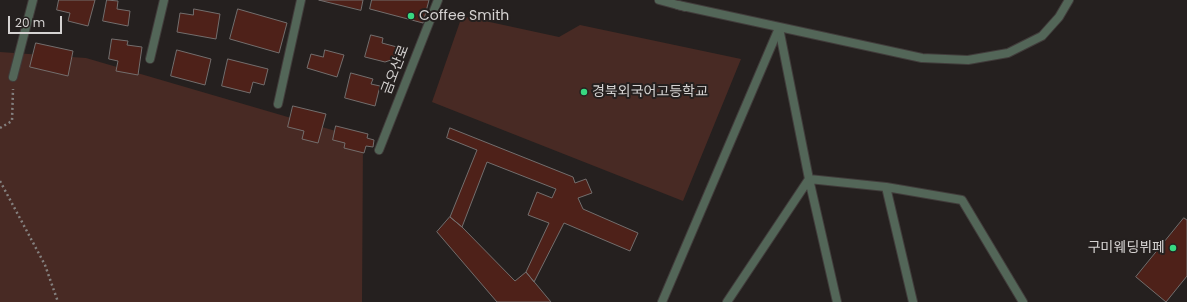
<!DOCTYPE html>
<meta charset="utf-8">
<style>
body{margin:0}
#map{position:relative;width:1187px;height:302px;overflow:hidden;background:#25201f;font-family:Poppins,sans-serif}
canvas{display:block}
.scale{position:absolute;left:8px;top:16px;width:54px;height:18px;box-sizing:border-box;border:2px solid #d5d2d1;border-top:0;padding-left:5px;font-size:12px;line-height:14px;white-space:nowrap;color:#d5d2d1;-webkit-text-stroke:3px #25201f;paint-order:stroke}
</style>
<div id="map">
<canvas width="1187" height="302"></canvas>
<div class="scale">20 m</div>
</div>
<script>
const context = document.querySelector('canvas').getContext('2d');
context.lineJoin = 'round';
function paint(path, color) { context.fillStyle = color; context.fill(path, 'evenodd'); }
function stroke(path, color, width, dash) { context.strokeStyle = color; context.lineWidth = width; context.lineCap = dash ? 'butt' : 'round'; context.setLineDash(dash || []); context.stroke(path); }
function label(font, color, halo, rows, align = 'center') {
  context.font = font + ' Poppins,"Noto Sans KR",sans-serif'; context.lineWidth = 4; context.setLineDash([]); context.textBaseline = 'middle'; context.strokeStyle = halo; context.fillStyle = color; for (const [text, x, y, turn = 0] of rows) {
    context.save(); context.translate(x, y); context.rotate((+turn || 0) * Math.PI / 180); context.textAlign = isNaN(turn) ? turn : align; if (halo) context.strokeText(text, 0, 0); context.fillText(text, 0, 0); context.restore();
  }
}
const green = new Path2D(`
 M462 16 559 37 580 25 741 59 683 201 432 102Z
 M0 52 86 58 363 139 362 302H0Z`);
const building = new Path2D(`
 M59 0H95L88 26 68 21 70 13 57 10Z
 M107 0 118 1 117 9 130 11 128 26 103 21Z
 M319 0H363L361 10Z
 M372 0H429L423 23 370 9Z
 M194 9 220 14 216 39 177 32 180 13 193 15Z
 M238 9 287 23 279 53 230 39Z
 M371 35 383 38 382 43 397 47 394 59 385 62 365 57Z
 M112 39 128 41 127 45 142 47 138 75 116 71 118 61 109 59Z
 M36 43 73 51 68 76 30 67Z
 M177 50 211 59 205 85 171 76Z
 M325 50 344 55 337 77 307 68 311 54 323 57Z
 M228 59 268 69 264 85 253 82 250 93 222 86Z
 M351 73 373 79 371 84 380 86 375 106 345 98Z
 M293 106 326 114 318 143 302 139 304 131 288 127Z
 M336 126 368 134 367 138 374 140 373 147 366 146 364 153 344 148 345 143 333 140Z
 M450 128 573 177 575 183 586 179 592 193 578 198 583 209 638 233 630 251 564 223 534 282 526 272 549 223 528 215 537 192 552 198 556 189 487 162 462 227 450 217 477 150 447 138Z
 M450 217 462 227 515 281 526 272 551 302H497L437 232Z
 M1184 218 1187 220V276L1166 302 1136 277Z`);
const path = new Path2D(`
 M0 128 12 121 13 89
 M0 181 45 265 58 302`);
const service = new Path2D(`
 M886 187 913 302
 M727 302 809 179 779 28
 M837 302 809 179 886 187 962 200 1023 302`);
const minor = new Path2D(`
 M678 5 922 58 968 60 1008 53 1042 36 1059 17 1069 0
 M150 59 164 0
 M13 77 33 0
 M278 104 301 0
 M379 150 438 0
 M662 302 779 28`);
const tertiary = new Path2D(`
 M659 0 685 7`);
const markers = [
 [411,16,4,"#38d880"],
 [584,92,4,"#38d880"],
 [1173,248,4,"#38d880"]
];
const poiNames = [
 ["Coffee Smith",419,16],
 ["경북외국어고등학교",592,92],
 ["구미웨딩뷔페",1165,248,"right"]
];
const streetNames = [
 ["금오산로",396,70,-69]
];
paint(green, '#482a24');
paint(building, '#4e2119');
stroke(building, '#736e6d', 1);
stroke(service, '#413c3b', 10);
stroke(minor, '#413c3b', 10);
stroke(tertiary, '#413c3b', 10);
stroke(path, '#84807f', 2.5, [2, 3]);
stroke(service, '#536658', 8);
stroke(minor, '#536658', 8);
stroke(tertiary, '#536658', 8);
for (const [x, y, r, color] of markers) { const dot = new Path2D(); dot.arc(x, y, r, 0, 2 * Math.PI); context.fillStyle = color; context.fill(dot); stroke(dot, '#25201f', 1.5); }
label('14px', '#d5d2d1', '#25201f', poiNames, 'left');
label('14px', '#d5d2d1', '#25201f', streetNames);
</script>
